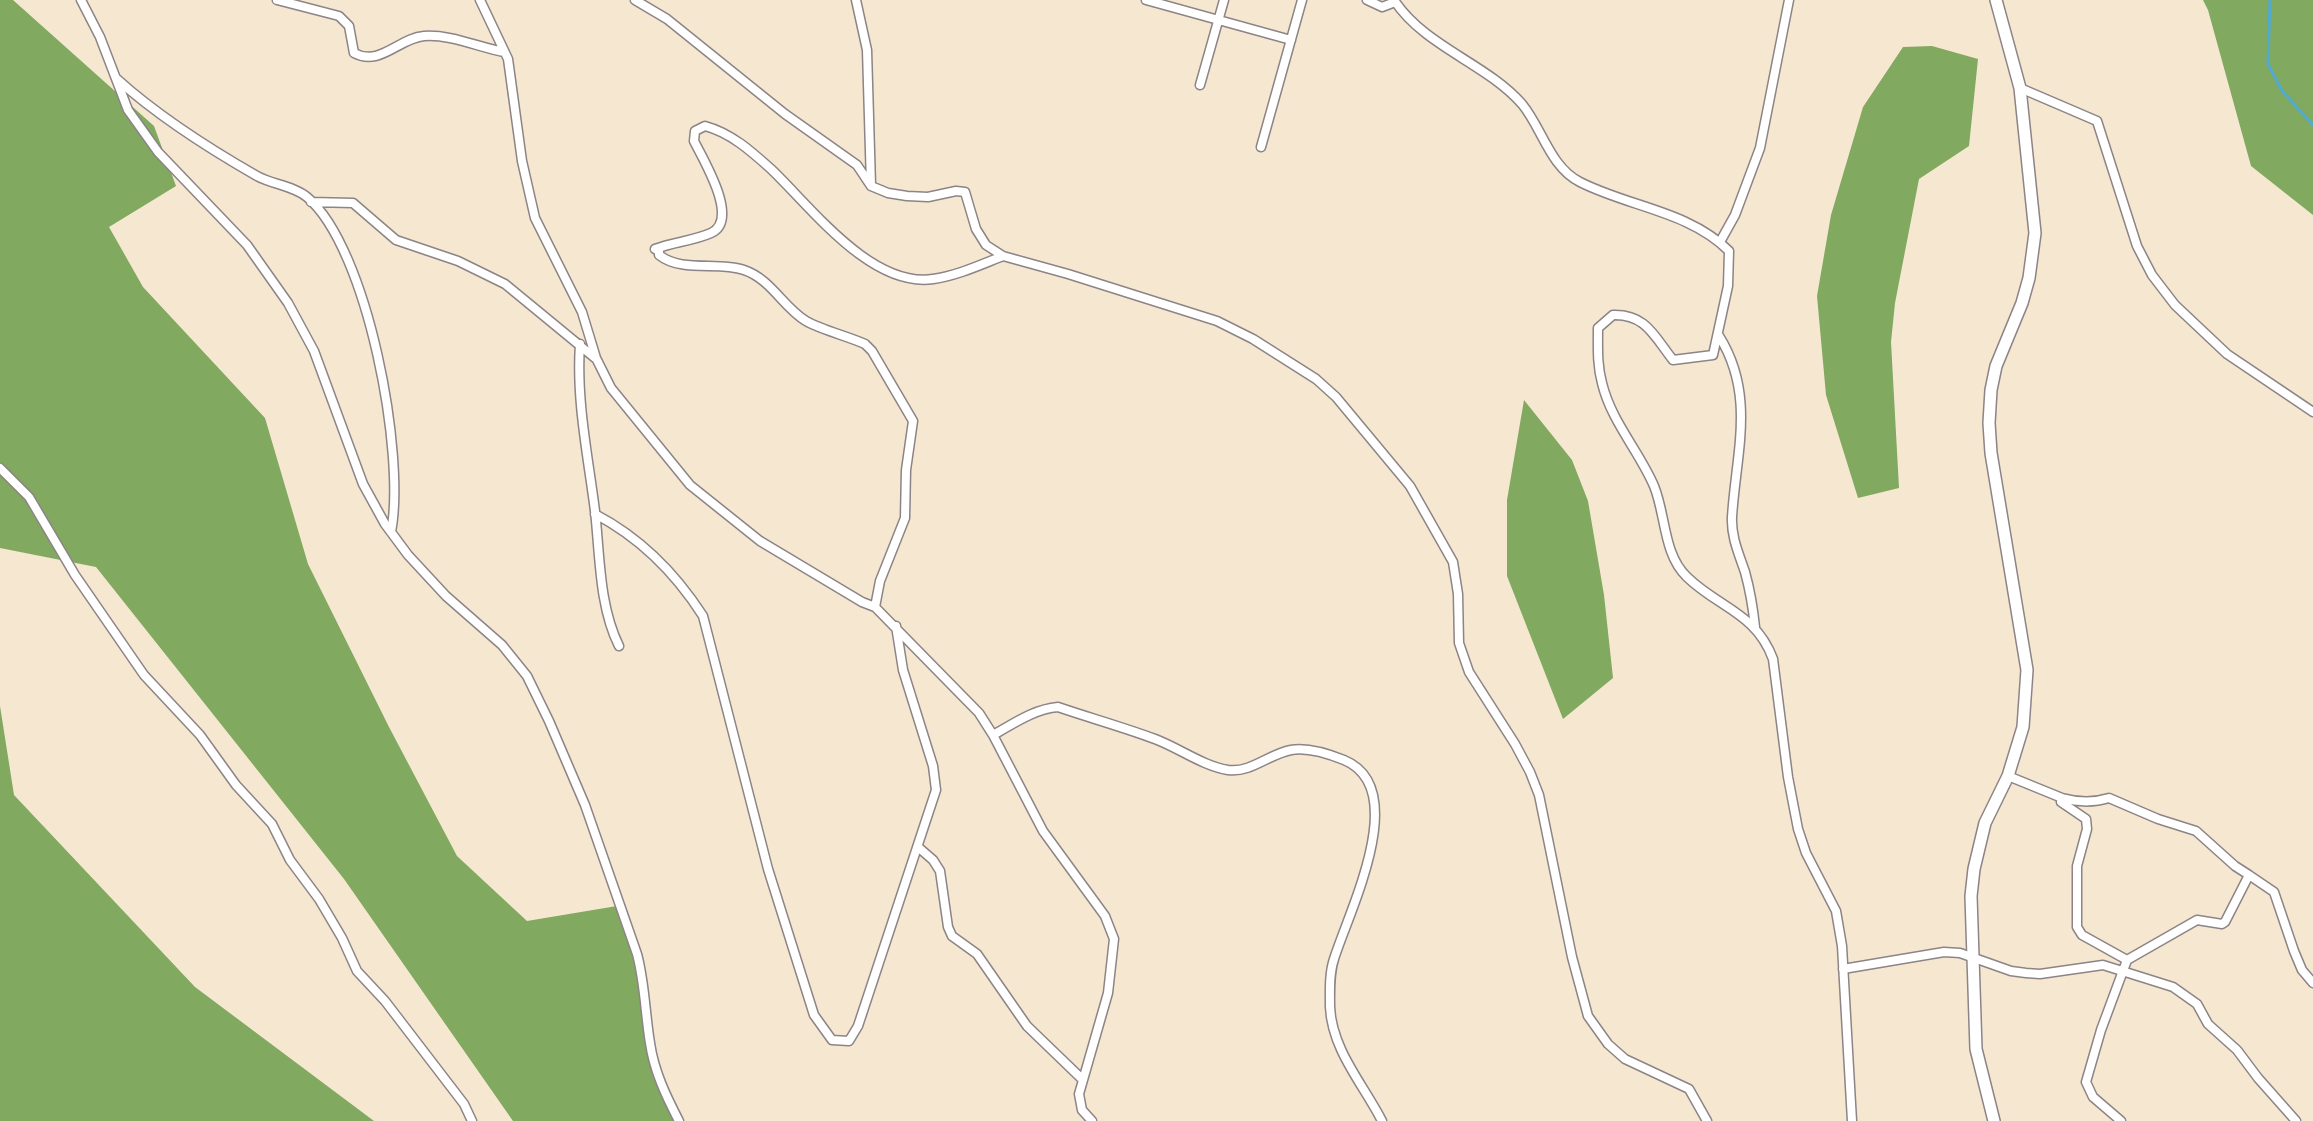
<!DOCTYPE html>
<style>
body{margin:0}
canvas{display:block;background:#f6e7d1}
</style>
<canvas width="2313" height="1121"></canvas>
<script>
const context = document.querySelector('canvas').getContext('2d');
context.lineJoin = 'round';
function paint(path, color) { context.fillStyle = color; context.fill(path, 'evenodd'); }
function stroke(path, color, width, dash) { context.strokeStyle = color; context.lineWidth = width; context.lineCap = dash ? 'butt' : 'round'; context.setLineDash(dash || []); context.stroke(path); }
const forest = new Path2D(`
 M0 0H13L154 126 176 186 109 227 143 287 265 418 308 564 389 727 457 856 527 921 623 905 651 1036 675 1121H513L344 879 96 567 0 548Z
 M2203 0H2313V215L2251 166 2208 10Z
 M1932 46 1978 59 1969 146 1919 179 1895 303 1891 342 1899 488 1858 498 1826 395 1817 296 1831 215 1863 107 1903 47Z
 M1524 400 1572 460 1588 501 1604 595 1613 678 1563 719 1507 576V500Z
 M0 706 14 795 195 987 374 1121H0Z`);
const stream = new Path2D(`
 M2270 0 2268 64 2282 91 2313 125`);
const street = new Path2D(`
 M81 0 100 37 128 110 158 152 247 245 288 303 314 351 363 484 385 524 408 555 446 596 502 645 527 676 549 721 585 805 637 954C645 984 645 1013 650 1043 654 1071 666 1096 679 1121
 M277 0 339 16 349 26 354 53C380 67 399 38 424 36 450 34 478 47 504 52
 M480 0 508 59 522 161 535 218 582 312 596 358 611 388 690 485 760 541 862 602 875 607 979 713 993 735 1043 831 1105 916 1114 939 1108 993 1079 1094 1082 1110 1092 1121
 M635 0 667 19 785 114 857 165 871 186 888 193 907 196 928 197 956 191 965 192 976 229 986 245 1003 256 1068 274 1217 321 1253 339 1316 379 1336 397 1410 486 1453 562 1458 594 1459 643 1469 672 1515 744 1530 772 1539 795 1572 957 1588 1016 1608 1044 1625 1059 1689 1089 1707 1121
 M856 0 867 50 871 185
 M1146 0 1291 40
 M1367 0 1382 7 1395 2
 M1394 0C1425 47 1486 63 1522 104 1542 128 1550 167 1580 182 1629 207 1689 211 1729 251L1728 286 1713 355 1673 360C1654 336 1646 314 1613 315L1598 328C1598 347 1597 365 1602 383 1611 421 1639 451 1654 486 1666 515 1663 554 1687 577 1719 608 1756 613 1773 659L1788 777 1798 829 1806 853 1836 911 1842 946 1852 1121
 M117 79C158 116 208 148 257 176 271 184 294 186 307 197 368 248 406 456 391 532
 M1200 85 1224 0
 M2020 88 2097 121 2137 246 2152 275 2175 305 2227 354 2313 412
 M1261 147 1302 0
 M311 202 353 203 396 240 458 261 505 284 595 358
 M1720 242 1735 215 1760 148 1789 0
 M1719 336C1756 395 1736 453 1732 517 1731 537 1739 554 1745 572 1750 590 1753 608 1755 627
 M580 344C576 400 588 456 595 511 600 555 599 606 619 646
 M0 468 29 497 75 575 144 675 200 735 236 785 272 824 290 860 319 899 342 938 357 971 385 1001 464 1104 472 1121
 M595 514C639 537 676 574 703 616L768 869 814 1015 832 1040 849 1041 858 1026 936 790 933 766 903 670 896 626
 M875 607 880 581 905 518 906 470 913 421 872 351 865 344C847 336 822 330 806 321 783 307 771 279 744 270 718 261 682 273 659 255V251L655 249C673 242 693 241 711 233 740 220 704 161 694 141L695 131 705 126C731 133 751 151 771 169 811 207 871 288 933 279 956 276 980 265 1003 256
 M993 735C1013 724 1034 709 1058 707 1090 718 1123 727 1155 739 1179 748 1203 766 1228 770 1251 773 1269 754 1291 750 1307 747 1329 754 1344 760 1412 788 1349 911 1334 959 1329 974 1330 991 1330 1007 1332 1050 1363 1084 1382 1121
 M2008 776 2062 798 2061 802 2086 819 2087 829 2077 866V927L2082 935 2127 960
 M2062 798C2077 802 2093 803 2109 798L2158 819 2196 831 2235 866 2249 875
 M918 847 933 860 940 871 948 927 952 936 977 954 1027 1026 1082 1079
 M1843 969 1944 952 1960 953 2011 971 2026 973 2040 974 2103 965 2173 987 2197 1004 2208 1024 2237 1050 2258 1078 2296 1121
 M2121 1121 2093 1097 2086 1082 2101 1030 2127 960 2197 920 2222 924 2225 922 2249 875 2274 892 2294 951 2302 970 2313 983`);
const secondary = new Path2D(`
 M1994 1121 1976 1049 1971 896 1974 869 1985 823 2008 776 2023 727 2027 670 1991 453 1989 423 1991 390 1996 366 2022 303 2029 278 2035 233 2020 88 1996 0`);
paint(forest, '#81a960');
stroke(stream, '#52abcf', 3);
stroke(street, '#8c8486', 11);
stroke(secondary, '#8c8486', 14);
stroke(street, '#fff', 8);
stroke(secondary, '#fff', 11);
</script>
